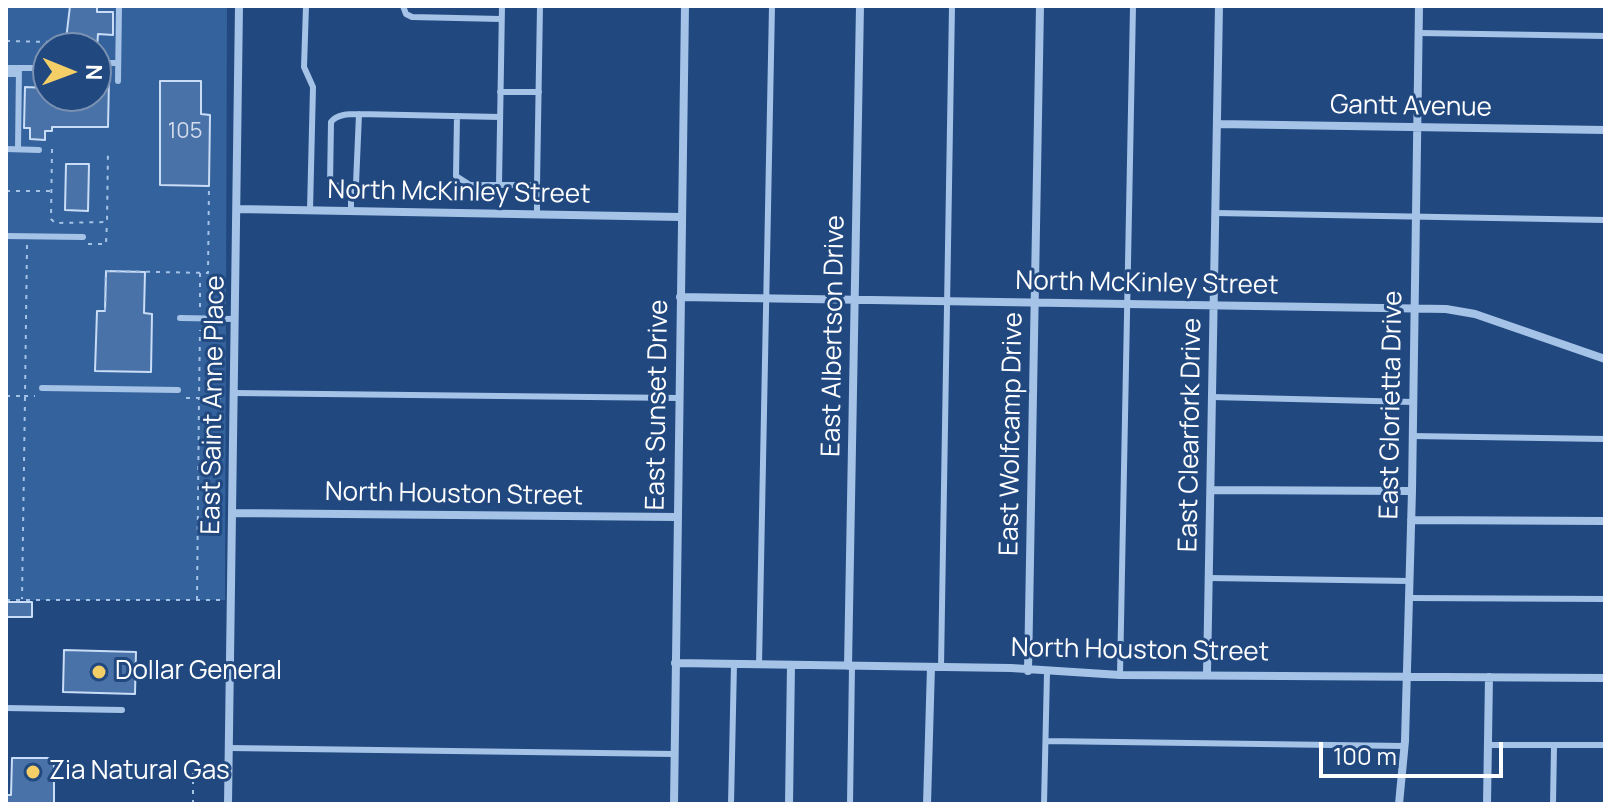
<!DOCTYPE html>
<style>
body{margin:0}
#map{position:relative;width:1611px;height:810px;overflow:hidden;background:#21487f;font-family:Manrope,sans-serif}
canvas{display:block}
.frame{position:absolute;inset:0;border:8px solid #fff;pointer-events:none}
.north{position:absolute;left:32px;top:32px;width:80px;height:80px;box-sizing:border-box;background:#21487f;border:2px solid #7a91b2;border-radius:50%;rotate:91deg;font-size:22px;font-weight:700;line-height:32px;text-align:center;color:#fff}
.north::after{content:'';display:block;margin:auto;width:28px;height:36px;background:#f4ce67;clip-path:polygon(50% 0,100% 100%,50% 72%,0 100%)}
.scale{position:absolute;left:1319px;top:742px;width:184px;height:36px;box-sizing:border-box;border:4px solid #fff;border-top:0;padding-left:10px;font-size:24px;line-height:28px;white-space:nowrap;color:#fff;-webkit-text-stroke:6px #21487f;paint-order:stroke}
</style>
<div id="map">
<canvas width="1611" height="810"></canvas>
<div class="frame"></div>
<div class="north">N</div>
<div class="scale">100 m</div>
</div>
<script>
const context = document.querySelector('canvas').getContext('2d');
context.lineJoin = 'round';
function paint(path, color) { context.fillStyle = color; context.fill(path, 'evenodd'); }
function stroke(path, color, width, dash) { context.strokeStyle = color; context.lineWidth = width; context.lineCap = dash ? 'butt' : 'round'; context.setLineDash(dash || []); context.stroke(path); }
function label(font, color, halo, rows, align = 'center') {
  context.font = font + ' Manrope,sans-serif'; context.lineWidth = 6; context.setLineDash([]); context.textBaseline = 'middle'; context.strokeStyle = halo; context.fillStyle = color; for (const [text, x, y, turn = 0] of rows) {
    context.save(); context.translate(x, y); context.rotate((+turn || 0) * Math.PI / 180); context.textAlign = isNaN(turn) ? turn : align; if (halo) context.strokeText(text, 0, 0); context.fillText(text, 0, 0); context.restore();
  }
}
const green = new Path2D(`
 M6 6H227L225 600H6ZM48 48H96V96H48Z`);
const building = new Path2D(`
 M70 6H97V12H113V35L98 34 97 48H65Z
 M96 79H109L108 127H52V131H45V140L30 139V128H24L25 87 48 88V96H96Z
 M160 81H201V114L210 115 209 186 160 185Z
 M66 164H89L88 211 65 210Z
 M106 271 145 272 144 313 152 314 151 372 95 371 97 311H105Z
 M6 602H32V617H6Z
 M64 650 136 652 135 694 63 692Z
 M12 758H54V804H6V795H11Z`);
const path = new Path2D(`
 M6 41 53 42
 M52 149 51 219 55 223 107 222 108 150
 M6 191H50
 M88 244H106L107 222
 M27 245 25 396H35
 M200 307V272
 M105 311 106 271 208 273 209 186
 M6 396H25L22 599
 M186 398H199L200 330
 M6 600H221
 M197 600 199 398H225
 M193 804V765`);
const lane = new Path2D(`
 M306 6 304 67 313 87 310 210
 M403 6 406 14 412 17 501 19
 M502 6 499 185H537L540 6
 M1419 33 1605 36
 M96 63H118
 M6 68H38
 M6 74H18
 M118 81 119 6
 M500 92H539
 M359 114 356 184 351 187 330 185 331 122C337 114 349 114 359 114L500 117
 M457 116 456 176 470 185H499
 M6 149 39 150
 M18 149 19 68
 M537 185V215
 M351 211V187
 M1215 213 1605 220
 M6 236 83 237
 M180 318 235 319
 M42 388 178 390
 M234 393 678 398
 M1212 397 1413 402
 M1412 436 1605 439
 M1209 578 1409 581
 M1409 598 1605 599
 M759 665 772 6
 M941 667 952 6
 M1120 675 1133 6
 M6 708 122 710
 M1046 741 1404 746
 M1488 745H1605
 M229 748 674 754
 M731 804 734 664
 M850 804 852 666
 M1044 804 1047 673
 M1553 804 1554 747`);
const street = new Path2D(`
 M1217 124 1605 130
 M237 209 681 217
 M680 297 1446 309 1475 314 1605 359
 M1211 490 1412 491
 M232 513 676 517
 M1411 520 1605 521
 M675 663 1011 668 1120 675 1605 678
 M848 666 860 6
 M1028 671 1040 6
 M1207 673 1219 6
 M228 804 239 6
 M674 804 685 6
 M789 804 791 665
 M927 804 931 667
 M1399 804 1405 741 1412 491 1419 6
 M1487 804 1489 677`);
const markers = [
 [99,672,8,"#f4ce67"],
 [33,772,8,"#f4ce67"]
];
const numberNames = [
 ["105",185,132]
];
const streetNames = [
 ["Gantt Avenue",1411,107,1],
 ["North McKinley Street",459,193,1],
 ["North McKinley Street",1147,284,1],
 ["East Albertson Drive",834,336,-89],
 ["East Saint Anne Place",214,405,-89],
 ["East Sunset Drive",658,405,-89],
 ["East Glorietta Drive",1392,405,-89],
 ["East Wolfcamp Drive",1012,434,-89],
 ["East Clearfork Drive",1191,435,-89],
 ["North Houston Street",454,495,1],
 ["North Houston Street",1140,651,1]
];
const poiNames = [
 ["Dollar General",115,672],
 ["Zia Natural Gas",49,772]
];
paint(green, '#34629d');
paint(building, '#4972a9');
stroke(building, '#c9ddf6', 2);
stroke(path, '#a5c2e7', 2, [4, 6]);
stroke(lane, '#a5c2e7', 6);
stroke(street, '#a5c2e7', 8);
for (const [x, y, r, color] of markers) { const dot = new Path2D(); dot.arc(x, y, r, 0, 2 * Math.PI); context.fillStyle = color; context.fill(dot); stroke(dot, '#21487f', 3); }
label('22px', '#d2dcea', null, numberNames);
label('26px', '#fff', '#21487f', streetNames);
label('26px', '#fff', '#21487f', poiNames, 'left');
</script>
